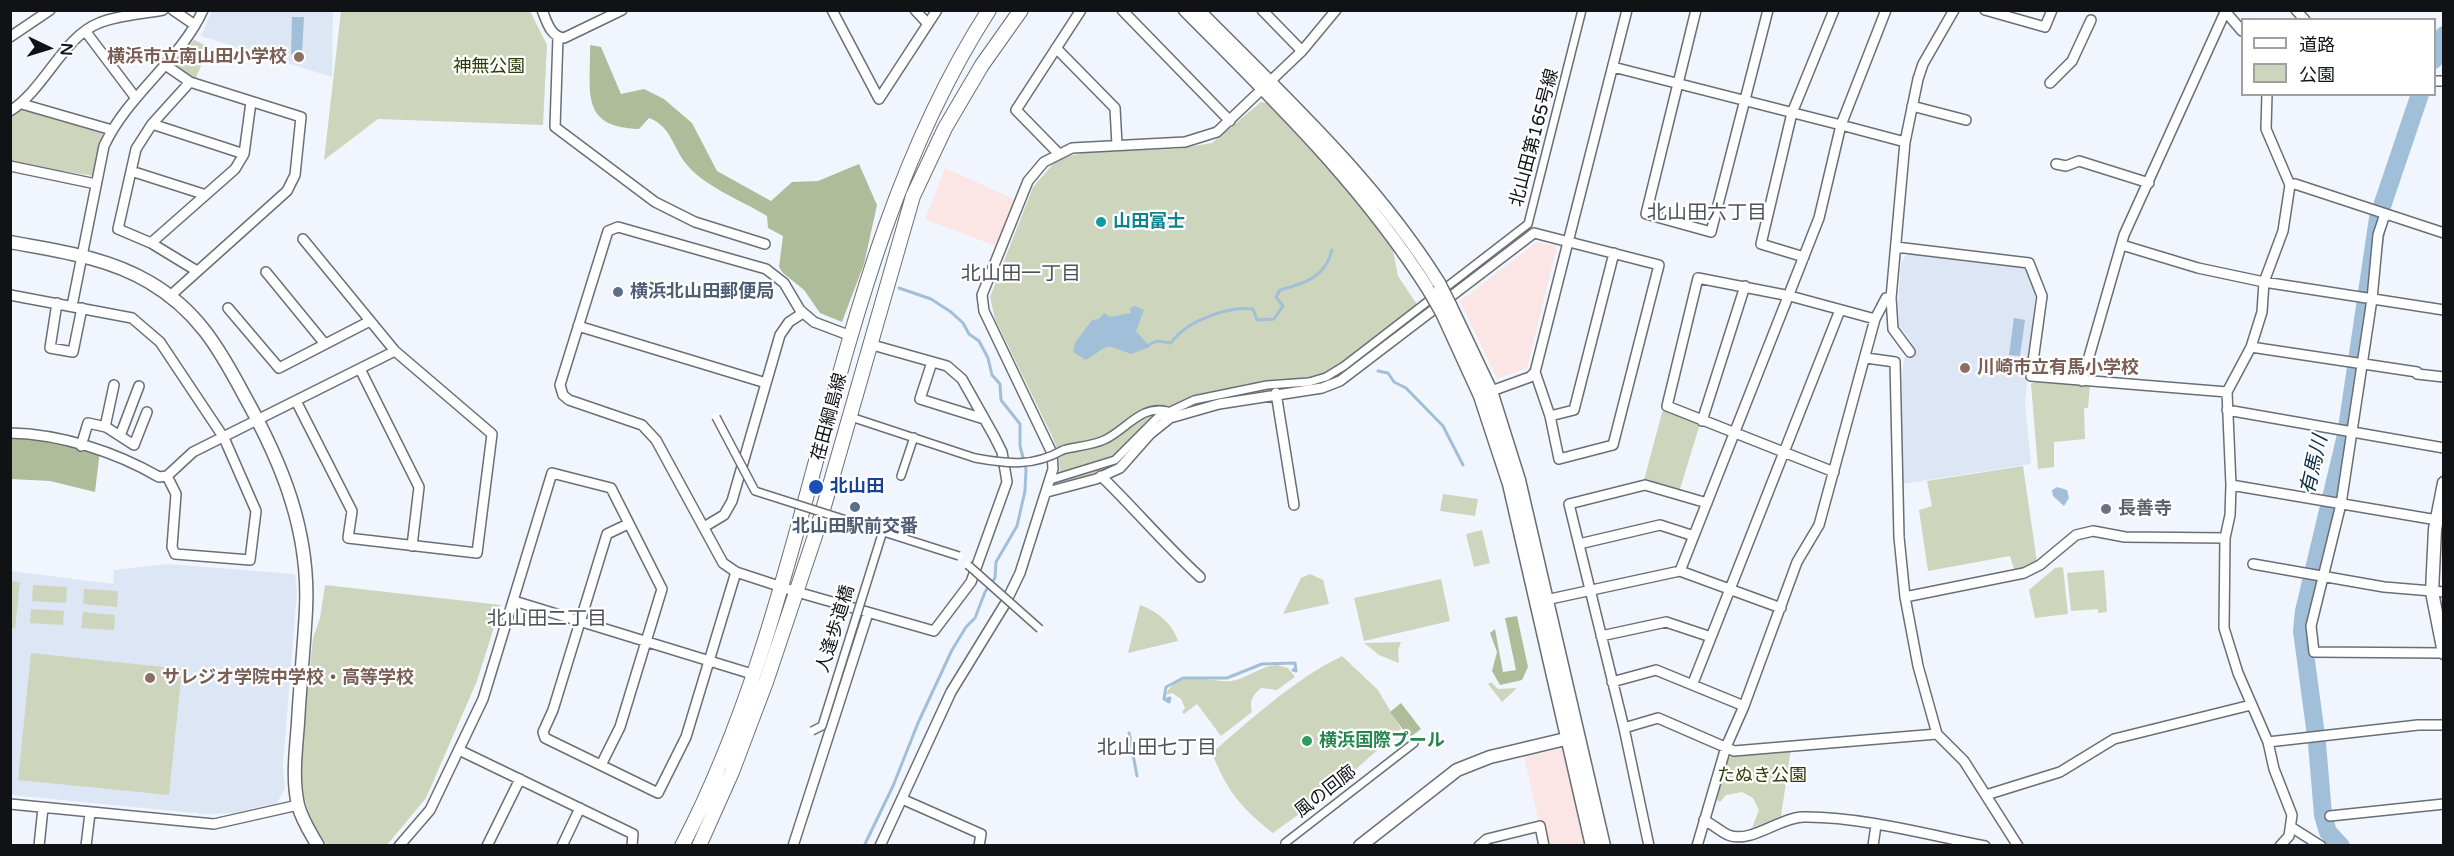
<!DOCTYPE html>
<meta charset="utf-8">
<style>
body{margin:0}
#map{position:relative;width:2454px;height:856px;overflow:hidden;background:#f1f6fe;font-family:"Varela Round","Noto Sans JP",sans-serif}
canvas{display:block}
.frame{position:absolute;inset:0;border:12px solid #111215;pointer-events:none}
.legend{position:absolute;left:2241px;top:18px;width:195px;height:78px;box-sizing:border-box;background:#fff;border:2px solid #a0a0a1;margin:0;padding:8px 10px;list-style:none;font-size:18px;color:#111215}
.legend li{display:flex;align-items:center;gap:12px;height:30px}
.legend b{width:30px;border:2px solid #a0a0a1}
.north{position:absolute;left:18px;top:18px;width:60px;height:60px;-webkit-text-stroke:4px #fff;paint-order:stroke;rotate:94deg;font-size:16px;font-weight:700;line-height:24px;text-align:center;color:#111215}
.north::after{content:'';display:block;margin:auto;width:21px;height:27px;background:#111215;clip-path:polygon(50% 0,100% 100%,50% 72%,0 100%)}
</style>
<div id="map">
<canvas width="2454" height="856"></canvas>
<div class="frame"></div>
<ul class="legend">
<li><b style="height:8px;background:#fff"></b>道路</li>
<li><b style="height:16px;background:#cdd6bd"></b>公園</li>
</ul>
<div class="north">N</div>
</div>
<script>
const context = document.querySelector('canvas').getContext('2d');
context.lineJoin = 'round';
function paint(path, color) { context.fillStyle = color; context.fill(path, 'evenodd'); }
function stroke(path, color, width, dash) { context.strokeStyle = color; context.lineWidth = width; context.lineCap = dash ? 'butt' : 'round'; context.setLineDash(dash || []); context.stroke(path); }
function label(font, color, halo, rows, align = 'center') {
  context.font = font + ' "Varela Round","Noto Sans JP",sans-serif'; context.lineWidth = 4.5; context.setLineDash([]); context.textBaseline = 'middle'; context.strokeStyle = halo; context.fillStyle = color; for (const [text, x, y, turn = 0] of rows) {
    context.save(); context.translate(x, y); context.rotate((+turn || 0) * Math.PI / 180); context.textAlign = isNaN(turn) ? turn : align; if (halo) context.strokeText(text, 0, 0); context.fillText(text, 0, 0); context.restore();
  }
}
const commercial = new Path2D(`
 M945 168 1016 200 995 246 925 219Z
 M1537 242 1557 246 1527 368 1497 379 1460 301Z
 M1563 748 1585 845H1550L1544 822 1539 823 1524 757Z`);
const built = new Path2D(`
 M212 11H333L332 77 201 36Z
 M1909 254 2027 268 2035 295 2025 404 2031 464 1902 484V377L1904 359 1910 352 1911 342 1899 325 1898 302 1901 264 1905 256Z
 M167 564 295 574 297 591 283 766 285 788 277 803 233 813 204 814 11 795V571L113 584 114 570Z`);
const green = new Path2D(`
 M341 11H530L547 45 543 125 378 119 324 160Z
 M194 40 209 47 195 80 169 64Z
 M1261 102 1267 103 1368 211 1392 245 1398 276 1420 309 1337 377 1312 387 1264 390 1205 404 1142 438 1119 462 1098 473 1061 484 1058 452 1053 438 995 319 990 297 1033 187 1053 164 1069 156 1091 151 1176 149 1212 143Z
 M21 109 103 131 94 176 11 163V116Z
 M2035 382 2090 385 2088 408H2084L2085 439 2054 442V467L2038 469 2031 384Z
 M1663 409 1700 424 1679 492 1644 480Z
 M2023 466 2037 562 2015 572 2010 556 1928 571 1919 510 1932 506 1927 481Z
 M1443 494 1478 499 1475 516 1440 511Z
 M1482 530 1490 563 1474 567 1466 534Z
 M2063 567 2068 614 2035 618 2029 590 2055 568Z
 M2104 570 2107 612 2098 613V609L2071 611 2067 573Z
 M1310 574 1323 580 1329 604 1283 614 1301 578Z
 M1441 579 1450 621 1364 641 1354 598Z
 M10 581 20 582 15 629 11 628Z
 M33 585 67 587 66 603 32 601Z
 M325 585 501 605 477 681 426 798 387 845H327C316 830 306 810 303 791 297 748 309 683 313 638L320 618Z
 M84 589 118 591 117 607 83 604Z
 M1140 605C1157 611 1173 624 1178 641L1128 653Z
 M31 609 64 611 63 625 30 623Z
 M83 612 115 615 114 630 81 628Z
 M1401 642 1398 650 1399 663 1379 655 1364 643Z
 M31 653 182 669 169 795 18 780Z
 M1342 656 1378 690 1401 729 1336 787 1273 833C1241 808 1227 791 1212 753 1252 718 1294 680 1342 656Z
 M1277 665 1288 668 1295 677 1277 690 1261 688C1253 695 1249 700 1252 712L1221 736 1197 704 1184 714 1182 712 1185 708 1181 699 1172 693 1166 695C1178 665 1213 686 1236 680 1250 676 1261 666 1277 665Z
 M1491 682 1498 689 1517 688 1502 702 1488 684Z
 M1791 749 1781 816 1752 828 1759 810 1753 798 1742 792 1726 795 1720 802 1714 798 1728 758 1734 754Z`);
const forest = new Path2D(`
 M590 45 601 47 621 94 644 89 664 99 692 123 717 171 771 201 792 182 818 181 859 164 877 205 864 264 842 322 820 313 804 290 783 273 779 267 783 236 768 228 767 216C741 200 707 188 687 165 672 147 672 127 649 118L639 129C579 127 591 92 590 45Z
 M10 434 100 450 95 492 50 481 11 479Z
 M1517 616 1528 667 1522 680 1500 685 1492 671 1497 652 1490 633 1495 629 1503 672 1516 670 1505 618Z
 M1401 703 1421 729 1409 738 1390 712Z`);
const water = new Path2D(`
 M292 17H304L302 54H291Z
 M1135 306 1144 310 1136 331 1150 347 1131 354C1101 343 1112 344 1086 360L1073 352 1075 343 1092 320 1099 319 1104 313 1110 317 1131 313 1130 308Z
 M2014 318 2025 320 2020 356 2009 355Z
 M2057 487 2067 490 2069 498 2064 506 2053 496 2052 490Z`);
const stream = new Path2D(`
 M1148 345 1157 341 1171 343C1186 321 1228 306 1253 309L1257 320 1274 319 1283 306 1276 297 1280 290C1305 283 1325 278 1332 250
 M1378 371 1388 373 1394 382 1406 388 1443 426 1463 465
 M1167 699 1170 698 1169 702 1164 699 1166 687 1183 678H1227L1262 664 1295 663 1296 671 1293 670 1295 669
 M1129 733 1137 776
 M864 846 893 786 918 723 952 650 966 627 975 618 985 592 995 578 996 562 1017 526 1025 491 1026 469 1020 446V424L1001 400 1000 384 992 375 988 358 979 341 969 334 963 323 951 312 931 299 899 288`);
const river = new Path2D(`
 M2434 60 2444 35
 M2341 846 2328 832 2323 815 2317 743 2302 631 2304 611 2346 435 2378 218 2420 94`);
const pedestrian = new Path2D(`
 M857 419 975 458
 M1063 450C1077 446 1091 446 1104 440 1125 431 1141 404 1167 411
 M901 476 914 437
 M1050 480 1115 460 1158 417 1194 400 1267 385 1309 382 1326 377 1344 366 1528 224 1582 10
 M1285 843 1414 743`);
const minor = new Path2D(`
 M173 10 195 25
 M542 10C547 22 550 36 564 38L622 10
 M832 10 879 99 937 10
 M915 10 928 24
 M1122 10 1230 121
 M1262 10 1302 51
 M1696 10 1646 214 1711 232 1768 10
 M1886 10 1841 125 1905 142
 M1985 10 2045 27 2052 10
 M2296 10 2305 20
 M2225 11 2242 31
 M86 32 135 97
 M10 37 50 10
 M558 37 555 127 655 202 695 222 765 244
 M1056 48 1115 108 1117 145
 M164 64 190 82 301 117 295 175 287 191 170 296
 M2434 81H2444
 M190 82 152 124 136 149 118 229 151 243 197 271
 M2050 83 2072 61 2091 20
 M2267 94 2266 129 2290 185 2283 231 2264 282 2262 312 2251 347 2227 392 2231 485 2230 515 2225 538 2224 628 2238 673 2268 742 2274 769 2292 815 2289 836 2280 846
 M22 104 112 130
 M1912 106 1966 120
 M10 111C45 89 63 37 99 23 118 15 143 14 163 10
 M152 124 244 154
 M1058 153 1016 110 1081 10
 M2056 164 2066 166 2079 161 2149 183
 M10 166 96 184
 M131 171 203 194
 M2290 185 2295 184 2444 233
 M2385 214 2378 235 2372 299 2341 504 2311 626 2314 652 2443 653
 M151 243 235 169 244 154 251 102
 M2122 245 2198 268 2264 282 2444 310
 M1896 247 2029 263 2042 296 2031 376 2227 392
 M1804 257 1761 244 1792 113 1834 10
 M266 272 325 344
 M10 295 132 318 160 342 224 438 256 511 250 560 175 554 172 547 176 494 167 476
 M1891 298 1893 329 1910 352
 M57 303 50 348 73 352 82 308
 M72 306 104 146C128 94 180 61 203 10
 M228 308 279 368 370 321
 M578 326 766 383
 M851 336 814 322 800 310 784 283 766 269 618 227 608 231 560 385 563 395 569 400 642 425 656 440 723 563 736 572 797 592 934 631 971 582 1007 482 1002 452 994 436 962 379 947 366 869 344
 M2251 347 2417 372
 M1866 358 1895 362 1899 537 1905 597 1918 666 1937 734 1964 761 2018 846
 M932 362 920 399 984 419
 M360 369 419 487 412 546
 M2417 374 2444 377
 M2082 381 2124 235 2226 10
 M1276 393 1294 505
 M1486 393 1530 377 1535 372 1627 10
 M296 401 352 511 348 538 477 553 492 434 395 351 303 239
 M2227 410 2444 448
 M1550 416 1574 410 1614 253
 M1702 421 1745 286
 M105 427 114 385
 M10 433C61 434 116 452 159 477L167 476 193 452 395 351
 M120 436 139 386
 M81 446 88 423 106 427 134 445 147 412
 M1834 472 1667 406 1698 278 1790 296 1875 319
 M1101 476C1135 509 1165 545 1200 577
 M2231 485 2437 520
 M1047 492 1096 479 1120 468 1150 434 1170 418 1219 404 1322 388 1340 381 1534 233 1659 265 1613 445 1559 459 1550 416 1535 372
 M628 524 607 534 553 710 543 732 545 738 658 793 686 737 736 572
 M704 527 724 515 732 501 780 335 789 322 803 313
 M1579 544 1660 525 1694 536
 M2253 564 2384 587 2444 592
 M1680 571 1781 608
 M1905 597 2024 573 2040 565 2076 535 2093 531 2125 537 2225 538
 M514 601 752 674
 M1541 601 1680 571 1819 218 1841 125 1613 67
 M1601 636 1666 622 1711 637
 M1612 682 1656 670 1744 706
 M1693 683 1840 310
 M1624 728 1658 718 1734 751 1937 734
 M2268 742 2418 725H2444
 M459 750 633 834 632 846
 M1986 795 2060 772 2114 739 2251 705
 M902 799 981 834 979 846
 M10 804 214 824 298 805
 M2330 816 2444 804
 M1704 820C1712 824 1720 831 1728 835 1751 844 1778 818 1803 817 1858 816 1930 835 1985 846
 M2291 827 2321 846
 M39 846 43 808
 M86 846 90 813
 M399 846 430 810 483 699 552 473 611 488 662 589 620 727 601 765
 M487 846 520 779
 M562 846 580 808
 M793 846 868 613
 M880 846 951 692 1005 604 1020 573 1053 469 1052 453 984 311 982 295 1028 181 1044 162 1072 148 1185 142 1217 132 1302 51 1336 10
 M1479 846 1487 839 1540 826 1544 846
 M1649 846 1624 728 1569 504 1645 485 1707 503
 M1697 846 1726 747 1744 706 1797 562 1819 525 1875 319 1886 298H1891L1905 142 1918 79 1923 64 1954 10
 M1873 846 1876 825`);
const tertiary = new Path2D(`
 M1185 10C1274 100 1362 184 1430 292
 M1198 10C1285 98 1373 178 1439 283
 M10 242C58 251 107 257 149 282 197 310 219 348 244 395 282 463 310 531 306 610 304 648 300 685 298 723 296 750 292 778 298 805 302 820 310 832 318 846
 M1450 305 1491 391 1519 480 1604 846
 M1442 313 1480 396 1509 484 1592 846
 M2444 483 2435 529 2432 592 2444 653
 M1360 846 1457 770 1490 757 1574 737`);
const secondary = new Path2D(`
 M682 846C820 581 826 263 989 10
 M699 846 732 772 766 682 818 527 913 196 945 128 982 65 1021 10`);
const pedestrianBridge = new Path2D(`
 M716 417 755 491 959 556
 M975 458C1008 464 1033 467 1063 450
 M968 565 1040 629
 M812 731 822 726 883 531`);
const tertiaryBridge = new Path2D(`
 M1439 283 1450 305
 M1430 292 1442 313`);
const markers = [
 [299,57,6,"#8d6e63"],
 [1101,222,6,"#0f9aa8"],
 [618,292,6,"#5c6f8a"],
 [1965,368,6,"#8d6e63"],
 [816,487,8,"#1a4fb4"],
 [855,507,6,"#5c6f8a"],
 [2106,509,6,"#6b7280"],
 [150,678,6,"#8d6e63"],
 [1307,741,6,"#2e9e5b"]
];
const educationNames = [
 ["横浜市立南山田小学校",287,57,"right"],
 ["川崎市立有馬小学校",1977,368],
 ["サレジオ学院中学校・高等学校",162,678]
];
const parkNames = [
 ["神無公園",489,67],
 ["たぬき公園",1762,776]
];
const streetNames = [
 ["北山田第165号線",1535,138,-75],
 ["荏田綱島線",830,417,-75],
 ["人逢歩道橋",836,629,-73],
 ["風の回廊",1326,792,-38]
];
const cultureNames = [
 ["山田富士",1113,222]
];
const serviceNames = [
 ["横浜北山田郵便局",630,292],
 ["北山田駅前交番",855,527,"center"]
];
const transitNames = [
 ["北山田",830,487]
];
const worshipNames = [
 ["長善寺",2118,509]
];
const leisureNames = [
 ["横浜国際プール",1319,741]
];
const neighbourhoodNames = [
 ["北山田六丁目",1707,214],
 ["北山田一丁目",1021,275],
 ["北山田二丁目",547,620],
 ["北山田七丁目",1157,749]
];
const waterNames = [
 ["有馬川",2315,465,-77]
];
paint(commercial, '#fce6e5');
paint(built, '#dde6f4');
paint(green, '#cdd6bd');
paint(forest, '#afbc9a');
paint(water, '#a1bfd8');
stroke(stream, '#a1bfd8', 3);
stroke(river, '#a1bfd8', 18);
stroke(pedestrian, '#6a6f75', 10);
stroke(minor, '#6a6f75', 12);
stroke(tertiary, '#6a6f75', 15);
stroke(secondary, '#6a6f75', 16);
stroke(pedestrian, '#fff', 7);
stroke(minor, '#fff', 9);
stroke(tertiary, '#fff', 12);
stroke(secondary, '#fff', 14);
stroke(pedestrianBridge, '#6a6f75', 10, []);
stroke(tertiaryBridge, '#6a6f75', 15, []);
stroke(pedestrianBridge, '#fff', 7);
stroke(tertiaryBridge, '#fff', 12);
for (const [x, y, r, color] of markers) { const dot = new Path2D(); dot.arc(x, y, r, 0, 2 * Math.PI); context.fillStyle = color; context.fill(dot); stroke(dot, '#fff', 2); }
label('bold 18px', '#785e54', '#fff', educationNames, 'left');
label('18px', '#2d3c05', '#fff', parkNames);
label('18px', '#111215', '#fff', streetNames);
label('bold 18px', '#0d838f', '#fff', cultureNames, 'left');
label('bold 18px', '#4e5e75', '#fff', serviceNames, 'left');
label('bold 18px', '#164399', '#fff', transitNames, 'left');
label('bold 18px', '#5b616d', '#fff', worshipNames, 'left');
label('bold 18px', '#27864d', '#fff', leisureNames, 'left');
label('20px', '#4e5158', '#fff', neighbourhoodNames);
label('italic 20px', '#092f48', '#fff', waterNames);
</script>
